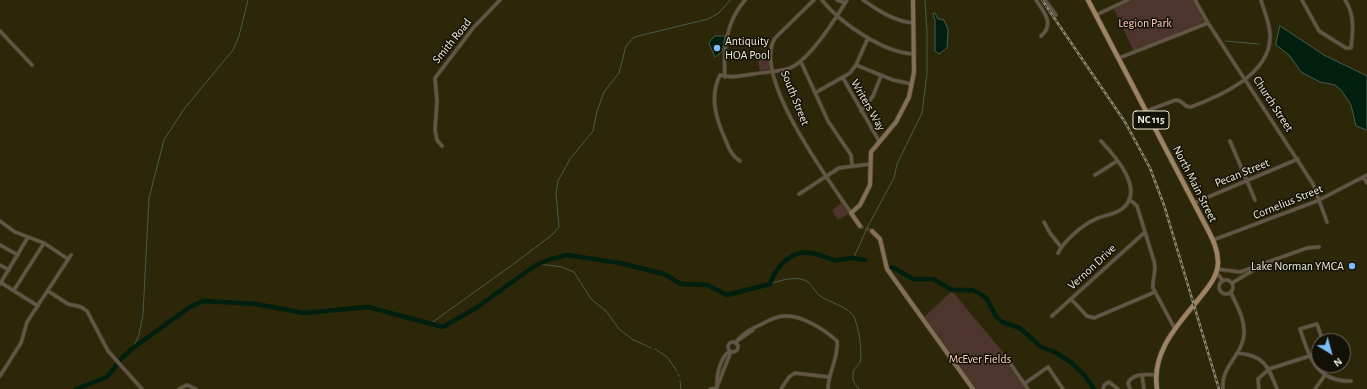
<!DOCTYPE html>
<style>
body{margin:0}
#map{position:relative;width:1367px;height:389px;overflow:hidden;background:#2d270a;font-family:"Alegreya Sans",sans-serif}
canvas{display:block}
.north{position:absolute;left:1311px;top:333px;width:40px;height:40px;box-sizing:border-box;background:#131005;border:1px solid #6b685b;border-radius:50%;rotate:143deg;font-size:11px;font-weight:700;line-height:16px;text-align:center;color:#efecdb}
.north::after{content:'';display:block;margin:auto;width:14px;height:18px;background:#7cbef9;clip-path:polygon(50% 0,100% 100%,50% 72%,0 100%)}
</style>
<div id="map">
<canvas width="1367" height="389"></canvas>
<div class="north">N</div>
</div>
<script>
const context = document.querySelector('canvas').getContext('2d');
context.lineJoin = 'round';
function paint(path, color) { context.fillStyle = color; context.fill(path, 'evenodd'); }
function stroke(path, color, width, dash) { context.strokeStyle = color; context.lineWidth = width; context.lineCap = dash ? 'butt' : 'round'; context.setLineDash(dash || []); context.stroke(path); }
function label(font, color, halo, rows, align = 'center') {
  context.font = font + ' "Alegreya Sans",sans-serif'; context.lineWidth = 3; context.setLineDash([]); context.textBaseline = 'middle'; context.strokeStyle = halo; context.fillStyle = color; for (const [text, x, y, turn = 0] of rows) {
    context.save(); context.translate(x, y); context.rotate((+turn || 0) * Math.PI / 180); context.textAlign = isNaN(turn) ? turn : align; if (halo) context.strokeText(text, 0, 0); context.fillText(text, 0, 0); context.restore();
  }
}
const green = new Path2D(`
 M1129 0H1194L1208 23 1134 52 1113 7Z
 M765 51 768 52 770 69 760 71 758 61Z
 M841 203 849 214 838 220 832 210Z
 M952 291 1007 357 1005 359 1027 389H976L924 317Z`);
const water = new Path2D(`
 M935 13 938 19 944 20 948 30 947 48 939 54 935 51V20L933 14Z
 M1280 26 1324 55 1367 76V130L1356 126 1351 105 1341 90 1335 85 1320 82 1301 72 1290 56 1276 45Z
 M715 36H725L722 52 715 57 709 43Z`);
const stream = new Path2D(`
 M1225 41 1259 44
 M854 257 868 226 894 178 897 164 922 113 927 73V32L925 0
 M539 264 562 267 574 272 591 299 606 311 619 329 632 339 651 348
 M770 284C781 280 798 275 808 282 813 286 815 292 820 296 831 303 843 305 852 314 858 320 863 354 860 362 857 367 853 369 853 375 852 381 856 385 859 389
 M430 324 519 260 553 234 559 227 556 193 558 181 570 159 593 131 597 111 604 92 619 73 626 46 634 37 708 19 719 13 730 0
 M133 348 139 335 143 314 149 198 164 140 184 109 233 50 239 36 248 0
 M655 349 667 357 677 371
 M678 374 679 376
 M680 381 681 389`);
const river = new Path2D(`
 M892 267 913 279H933L952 290H972L979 293 987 299 995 315 1002 322 1020 328 1041 347 1055 352 1072 363 1085 376 1094 389
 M76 389 107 377 122 358 133 348 190 307 203 301 256 304 304 313 368 307 443 327 476 308 536 265 548 260 567 255 620 263 664 274 681 284 707 285 727 295 770 284C776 267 791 249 811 253 819 254 826 258 834 260 841 261 847 258 853 258 856 258 861 260 865 260`);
const secondaryTunnel = new Path2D(`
 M860 226 872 231`);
const street = new Path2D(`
 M814 0 775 38C751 76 829 180 851 213
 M822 0C840 23 884 53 914 54
 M837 0 845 3
 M863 0C879 11 894 21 913 23
 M1036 0C1044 12 1055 24 1041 36
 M1045 0 1056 15
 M1195 0 1208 23 1313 184 1327 222
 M1302 0 1319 31 1346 48H1351C1353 31 1355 15 1345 0
 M1096 15 1128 0
 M0 31 32 65
 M1119 58 1208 23
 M801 62 828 121 851 155 852 166
 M856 65 893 80 912 84
 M725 77C723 49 726 22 745 0
 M843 78 879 141
 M815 93 850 73 856 65 868 38
 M861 111 873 96 881 76
 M1146 111 1176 100C1183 100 1184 108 1191 107 1220 96 1269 75 1270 38 1271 25 1264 12 1261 0
 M1230 141 1255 200
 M442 146 437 140 435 130 437 101 435 78 474 27 500 0
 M740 161C732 156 729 149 726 141 716 119 709 97 720 75 731 79 743 75 754 74 765 72 779 72 790 68 810 60 836 18 847 0
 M1095 175 1117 161
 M1363 177 1367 183
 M799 194 839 168 870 164
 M1129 199 1137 206 1154 261C1157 271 1152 279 1153 288L1175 329
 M1194 203 1298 159
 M0 221 15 232 44 243 68 259
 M1044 222 1050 233 1061 247
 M1213 240 1317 201 1367 175
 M0 245 18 255
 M1058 253C1065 240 1082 225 1096 219 1104 215 1114 215 1122 209 1146 190 1115 156 1101 141
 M0 265 9 270
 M1217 269 1240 272 1307 248 1319 247
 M1216 272 1223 281
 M1219 287a7 7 0 1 1 14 0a7 7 0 1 1-14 0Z
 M0 282 38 306
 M1232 283 1257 268
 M0 284 28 237
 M14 290 44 243
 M48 291 68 304 81 307 87 311 108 351 142 389
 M1071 299 1087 316 1094 318 1155 292
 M1052 316 1145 232
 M737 341 753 330V328
 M1323 341 1317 324 1300 329C1309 356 1316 382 1351 381
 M728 347a5 5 0 1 1 10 0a5 5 0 1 1-10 0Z
 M735 343C743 333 751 329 762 324 769 320 777 316 785 316 802 315 825 330 837 341 839 358 828 372 828 389
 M1237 353C1264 355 1268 366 1277 389
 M1007 359 1028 389
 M1142 375 1144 389
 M0 376 21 343 27 322 71 255
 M1024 384 1048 367 1063 389
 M717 387 730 354 729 352
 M179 389 187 385 196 389
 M710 389 717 388
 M717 389C716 378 719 358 730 351
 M781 389 789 377 795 373 829 377
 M1103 389 1104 385 1109 382 1118 389
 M1130 389 1128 383C1132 373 1147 374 1156 375
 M1223 389C1220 367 1243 355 1244 334 1245 319 1237 306 1231 293
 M1259 389 1258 379 1269 369 1319 353
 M1315 389 1325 375`);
const secondary = new Path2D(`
 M860 226 851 213 860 205 870 185 871 152 896 122 909 97 914 72 913 0
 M872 231 880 239 887 269 973 389`);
const primary = new Path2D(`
 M1088 0 1208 230C1213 240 1218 250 1218 262 1218 275 1210 285 1202 295 1180 323 1151 350 1157 389`);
const rail = new Path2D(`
 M1042 0 1125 122 1150 168 1164 205 1219 389`);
const markers = [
 [717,48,4,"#7cbef9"],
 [1352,266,4,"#7cbef9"]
];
const shields = [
 [1151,120,36]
];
const shieldNames = [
 ["NC 115",1151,120]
];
const parkNames = [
 ["Legion Park",1145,23],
 ["McEver Fields",980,359]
];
const streetNames = [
 ["Smith Road",452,41,-51],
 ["South Street",795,98,68],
 ["Church Street",1273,104,57],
 ["Writers Way",868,105,60],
 ["Pecan Street",1242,173,-22],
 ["North Main Street",1195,184,63],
 ["Cornelius Street",1288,202,-22],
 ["Vernon Drive",1092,267,-43]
];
const poiNames = [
 ["Antiquity",725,41],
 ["HOA Pool",725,55],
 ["Lake Norman YMCA",1344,266,"right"]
];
paint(green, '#4d342c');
paint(water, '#001f0e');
stroke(water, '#485c4c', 1);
stroke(stream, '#485c4c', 1);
stroke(river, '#001f0e', 4.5);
stroke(secondaryTunnel, '#4a4529', 4, [4, 2]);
stroke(street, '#484327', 4.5);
stroke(secondary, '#484327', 5.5);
stroke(primary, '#484327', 6);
stroke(street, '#635547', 3);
stroke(secondary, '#856e57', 4);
stroke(primary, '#9e8264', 4.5);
stroke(rail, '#8c8770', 2.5);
stroke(rail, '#131005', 1, [3]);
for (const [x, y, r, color] of markers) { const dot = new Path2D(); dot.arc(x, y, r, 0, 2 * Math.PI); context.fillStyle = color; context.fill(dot); stroke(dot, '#131005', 1.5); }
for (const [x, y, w] of shields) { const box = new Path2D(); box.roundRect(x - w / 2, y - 9, w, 18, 3); context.fillStyle = '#131005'; context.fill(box); stroke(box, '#efecdb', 1); }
label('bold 11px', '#efecdb', null, shieldNames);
label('12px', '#fdcebf', '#131005', parkNames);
label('12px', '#efecdb', '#131005', streetNames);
label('12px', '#efecdb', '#131005', poiNames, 'left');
</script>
